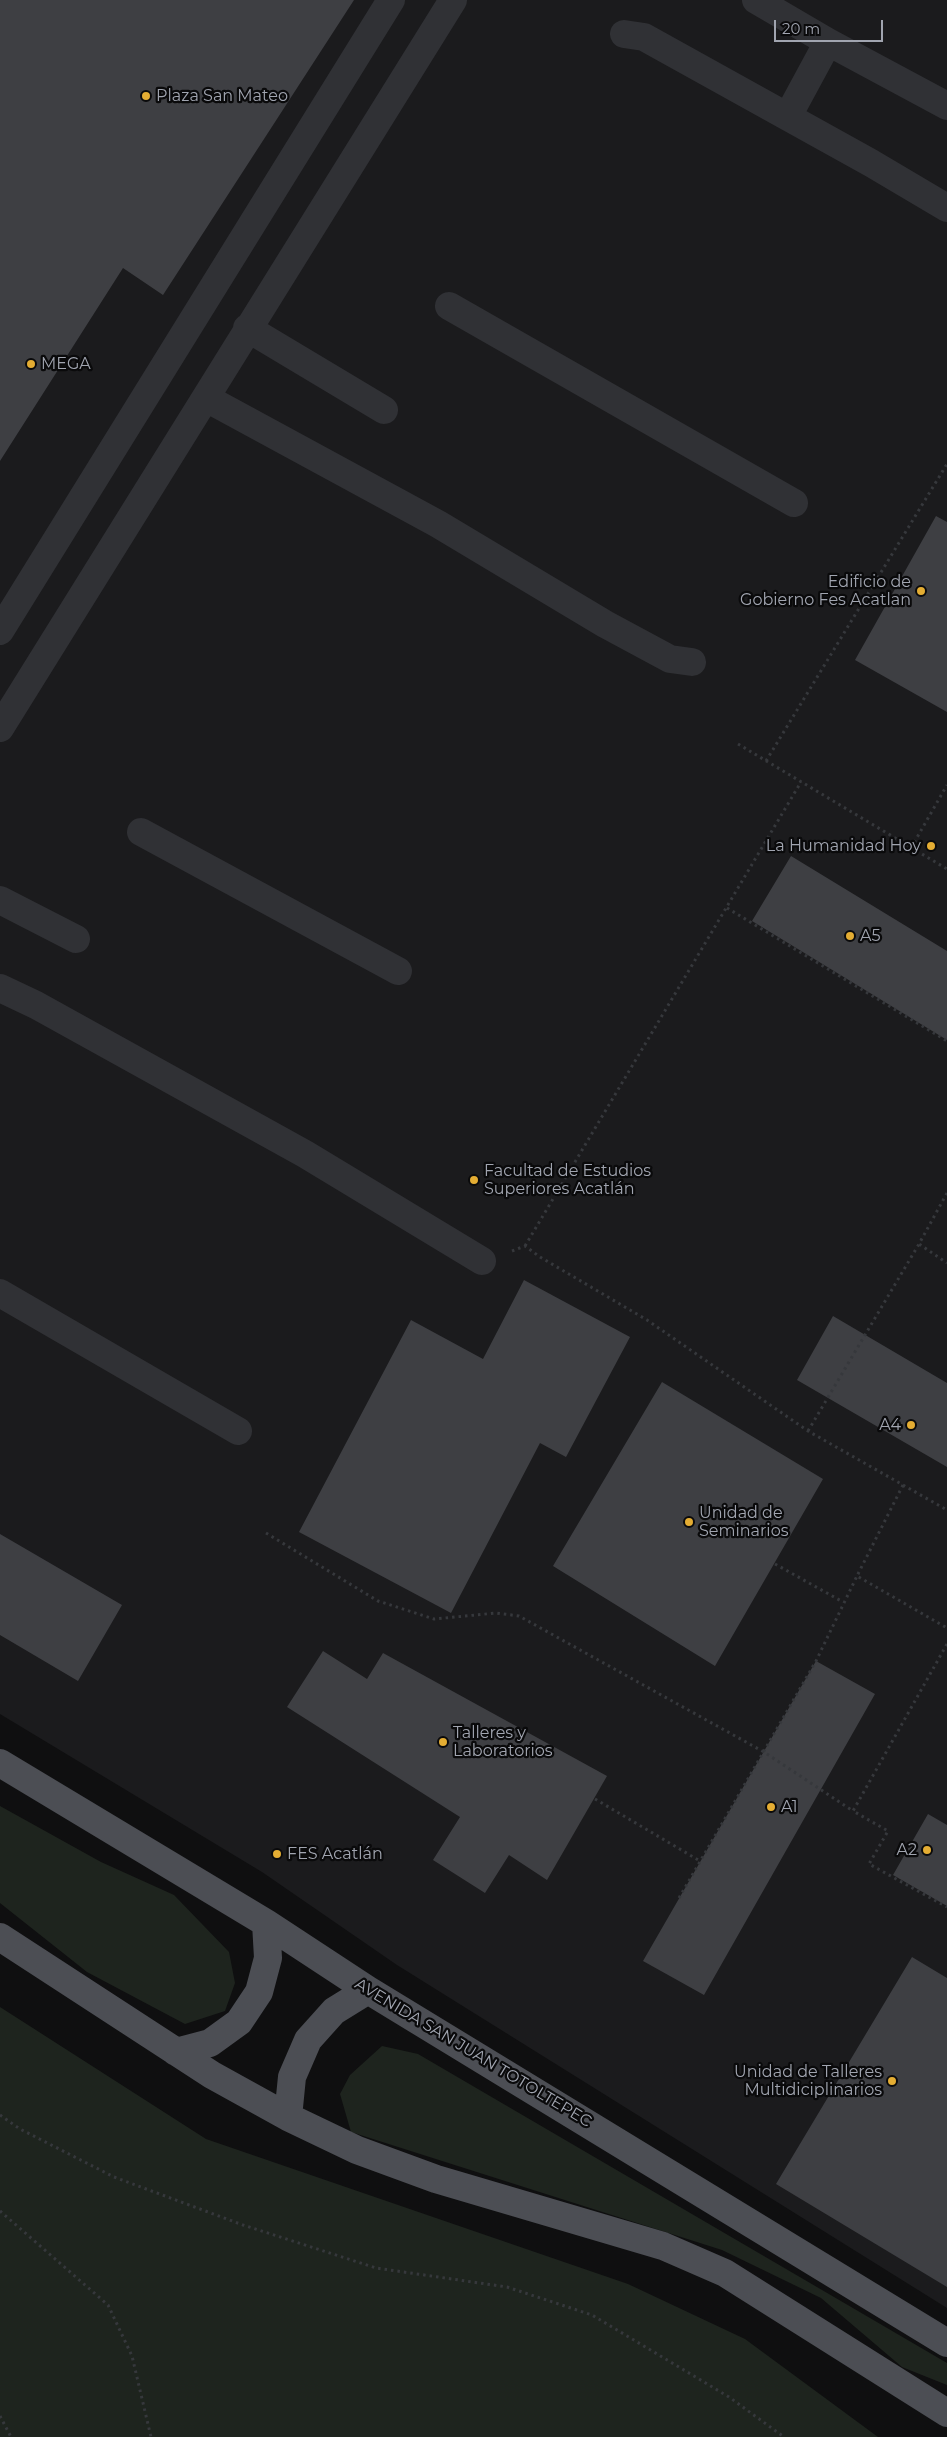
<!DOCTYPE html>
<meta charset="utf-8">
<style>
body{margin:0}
#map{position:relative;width:947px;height:2437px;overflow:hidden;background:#0f0f10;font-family:Montserrat,sans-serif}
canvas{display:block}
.scale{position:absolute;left:774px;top:20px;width:109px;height:22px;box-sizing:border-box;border:2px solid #a1a5b0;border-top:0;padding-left:6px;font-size:15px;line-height:18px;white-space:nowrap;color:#a1a5b0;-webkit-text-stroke:4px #0a0a0b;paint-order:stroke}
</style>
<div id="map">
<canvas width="947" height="2437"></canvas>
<div class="scale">20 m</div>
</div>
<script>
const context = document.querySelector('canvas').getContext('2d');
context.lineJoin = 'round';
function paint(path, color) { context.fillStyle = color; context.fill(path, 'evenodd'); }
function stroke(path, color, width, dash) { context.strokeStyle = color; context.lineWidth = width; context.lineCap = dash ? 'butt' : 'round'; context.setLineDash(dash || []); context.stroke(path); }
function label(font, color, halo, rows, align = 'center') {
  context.font = font + ' Montserrat,sans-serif'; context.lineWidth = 4.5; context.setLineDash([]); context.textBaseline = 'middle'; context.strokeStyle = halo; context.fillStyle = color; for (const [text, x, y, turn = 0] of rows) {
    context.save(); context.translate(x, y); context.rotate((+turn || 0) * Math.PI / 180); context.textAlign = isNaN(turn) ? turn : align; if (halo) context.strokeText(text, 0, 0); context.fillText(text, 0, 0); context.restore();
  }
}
const built = new Path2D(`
 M0 0H947V2308L397 1965 262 1872 0 1714Z`);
const green = new Path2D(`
 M0 1806 101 1862 174 1895 229 1952 235 1983 225 2011 185 2024 87 1972 0 1903Z
 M0 2007 206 2139 628 2284 745 2339 878 2437H0Z
 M382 2046 418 2054 947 2363V2385L902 2367 821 2298 722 2250 351 2132 340 2094 350 2075Z`);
const building = new Path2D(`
 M0 0H354L163 295 123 268 0 461Z
 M936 516 947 522V712L855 660Z
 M791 856 947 951V1040L752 921Z
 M524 1280 630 1337 566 1457 540 1443 451 1613 299 1532 411 1320 483 1359Z
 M833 1316 947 1383V1467L797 1380Z
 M662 1382 823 1479 715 1666 553 1566Z
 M0 1534 122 1605 78 1681 0 1635Z
 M323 1651 367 1679 383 1653 607 1776 547 1880 509 1855 485 1893 433 1860 460 1817 287 1707Z
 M816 1661 875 1694 704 1995 643 1961Z
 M928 1814 947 1825V1906L893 1875Z
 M912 1957 947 1978V2287L776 2184Z`);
const path = new Path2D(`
 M738 744 947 869
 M766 761 947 464
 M911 848 947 785
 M727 908 947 1041
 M947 1193 919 1244 947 1263
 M525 1246 801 782
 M512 1251 525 1246 540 1257 647 1320 808 1431 903 1485 857 1576 947 1628
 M808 1431 919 1244
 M903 1485 947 1510
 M266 1533 378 1601 434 1619 496 1613 519 1616 764 1752 853 1811
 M775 1564 843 1602
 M947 1644 853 1811 888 1831 869 1864 947 1907
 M595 1799 700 1861
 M679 1898 816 1661 857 1576
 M0 2115 20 2129 114 2177 243 2225 376 2268 507 2287 592 2315 729 2397 784 2437
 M0 2211 108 2305 132 2356 151 2437
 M0 2416 11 2437`);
const minor = new Path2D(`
 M756 0 828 42 947 106
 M624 34 644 37 871 163 947 208
 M788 116 828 42
 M449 306 794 503
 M247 328 384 410
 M206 398 438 524 605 624 670 659 692 662
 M0 631 391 0
 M0 728 453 0
 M141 832 398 971
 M0 900 76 939
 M0 988 36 1005 305 1154 482 1261
 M0 1293 238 1431`);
const major = new Path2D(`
 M0 1763 266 1923 368 1990 947 2343
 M0 1937 212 2075 288 2117 357 2150 436 2179 663 2246 725 2273 947 2413
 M176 2052 210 2043 239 2022 259 1992 268 1958 266 1923
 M288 2117 292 2077 308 2040 334 2011 368 1990`);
const markers = [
 [146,96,5,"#e4ad33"],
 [31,364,5,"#e4ad33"],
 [921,591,5,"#e4ad33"],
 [931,846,5,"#e4ad33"],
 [850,936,5,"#e4ad33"],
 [474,1180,5,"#e4ad33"],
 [911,1425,5,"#e4ad33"],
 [689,1522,5,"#e4ad33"],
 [443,1742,5,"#e4ad33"],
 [771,1807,5,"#e4ad33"],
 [927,1850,5,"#e4ad33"],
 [277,1854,5,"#e4ad33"],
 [892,2081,5,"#e4ad33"]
];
const poiNames = [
 ["Plaza San Mateo",156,96],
 ["MEGA",41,364],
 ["Edificio de",911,582,"right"],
 ["Gobierno Fes Acatlan",911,600,"right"],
 ["La Humanidad Hoy",921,846,"right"],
 ["A5",860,936],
 ["Facultad de Estudios",484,1171],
 ["Superiores Acatlán",484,1189],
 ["A4",901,1425,"right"],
 ["Unidad de",699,1513],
 ["Seminarios",699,1531],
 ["Talleres y",453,1733],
 ["Laboratorios",453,1751],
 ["A1",781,1807],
 ["A2",917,1850,"right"],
 ["FES Acatlán",287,1854],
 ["Unidad de Talleres",882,2072,"right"],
 ["Multidiciplinarios",882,2090,"right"]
];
const streetNames = [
 ["AVENIDA SAN JUAN TOTOLTEPEC",473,2053,31]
];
paint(built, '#1b1b1d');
paint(green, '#1e241e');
paint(building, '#3e3f43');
stroke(path, '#36383c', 3, [2.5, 4]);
stroke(minor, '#303135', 28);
stroke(major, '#4c4e54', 28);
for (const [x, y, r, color] of markers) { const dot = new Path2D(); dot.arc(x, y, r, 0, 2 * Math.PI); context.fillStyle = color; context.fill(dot); stroke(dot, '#0a0a0b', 2); }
label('16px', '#a1a5b0', '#0a0a0b', poiNames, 'left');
label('16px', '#a1a5b0', '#0a0a0b', streetNames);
</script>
